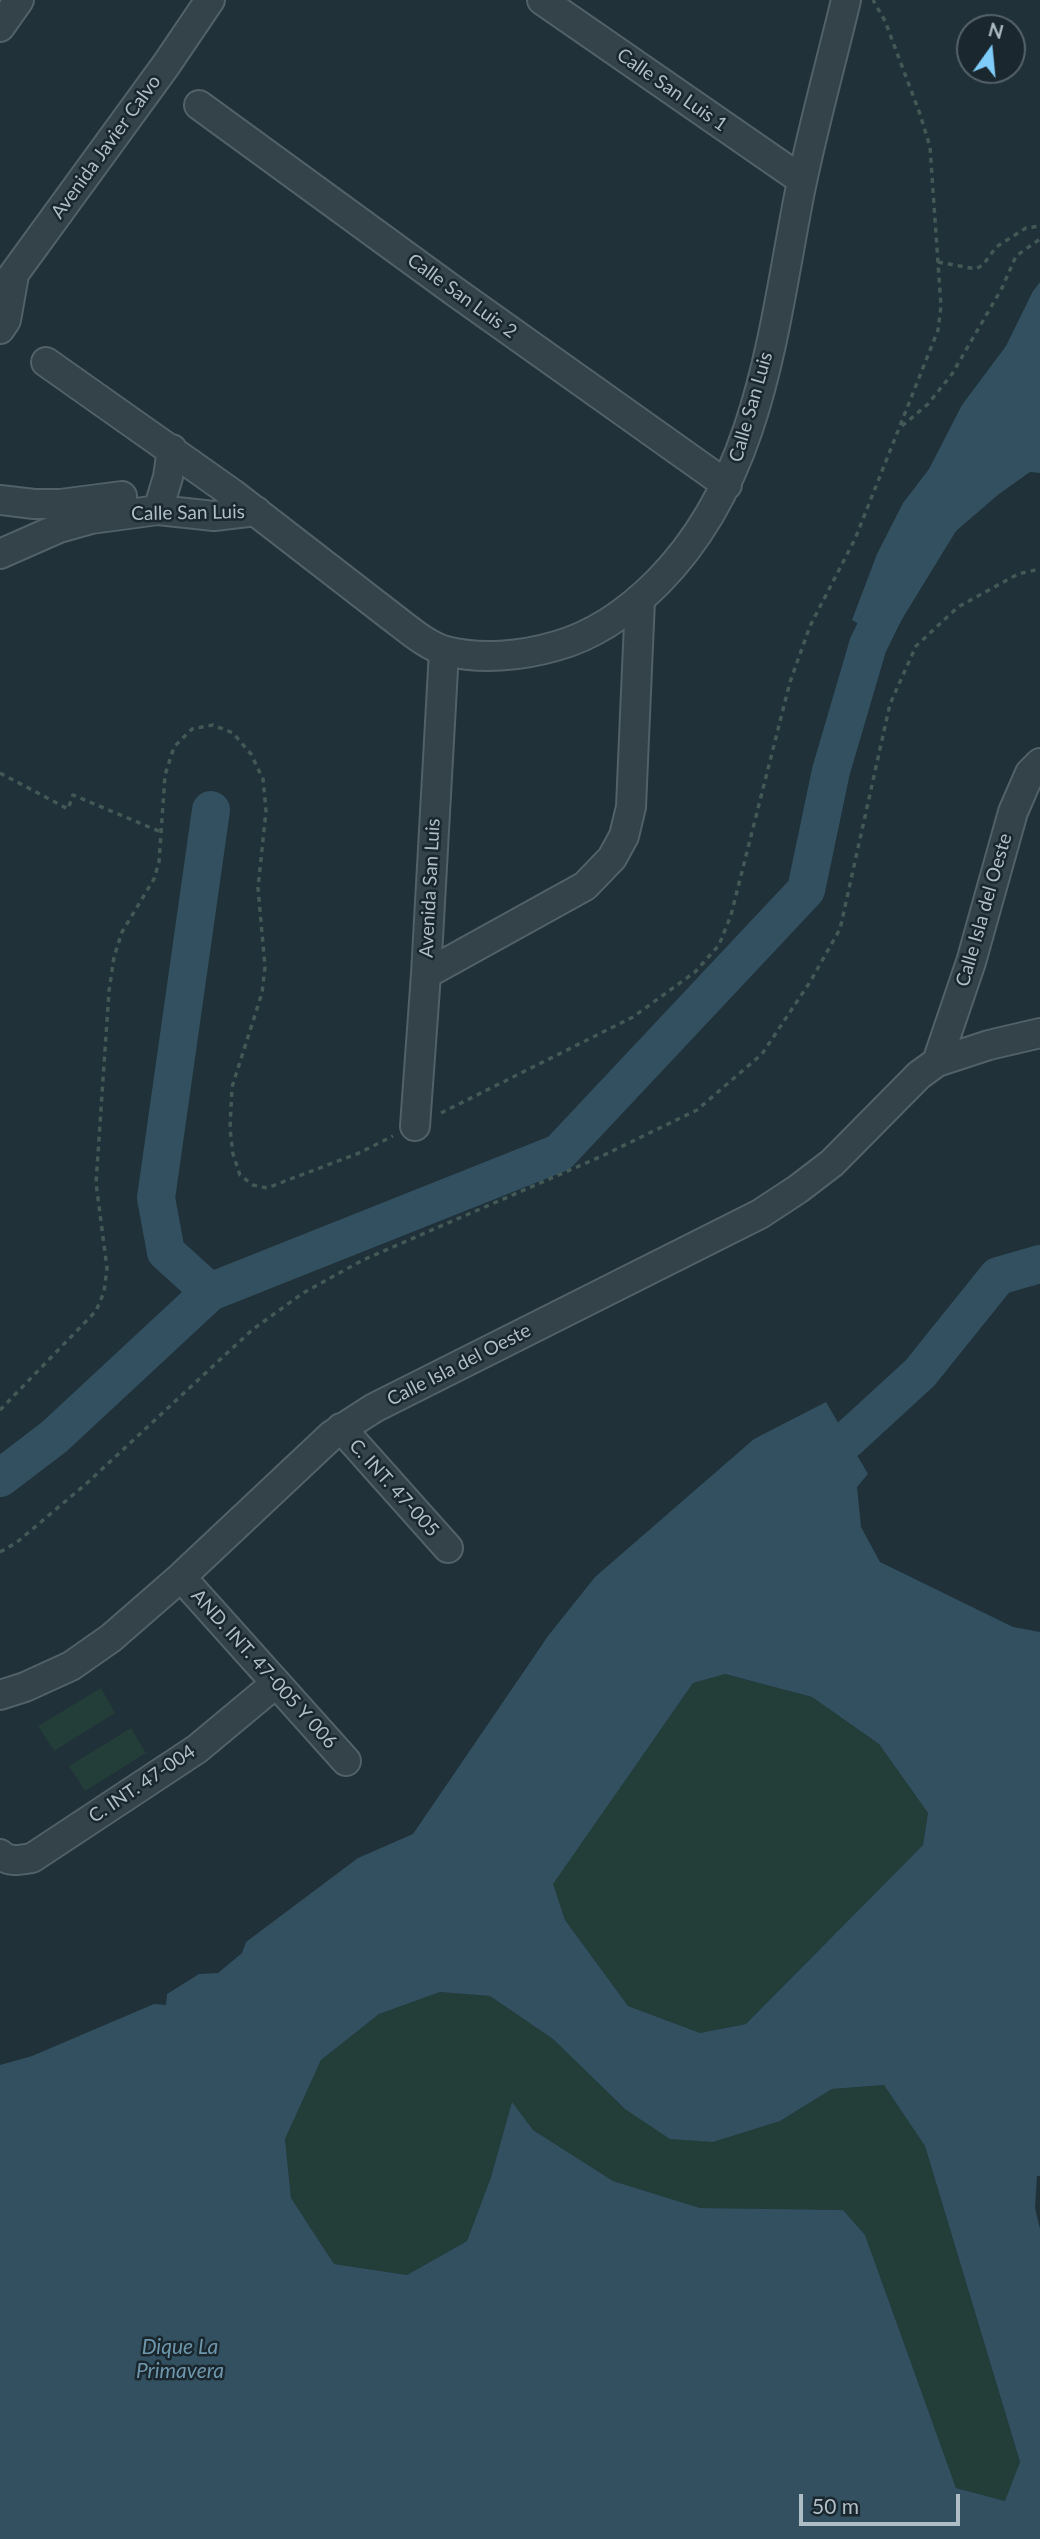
<!DOCTYPE html>
<style>
body{margin:0}
#map{position:relative;width:1040px;height:2539px;overflow:hidden;background:#203139;font-family:Lato,sans-serif}
canvas{display:block}
.north{position:absolute;left:956px;top:14px;width:70px;height:70px;box-sizing:border-box;background:#1a272e;border:2px solid #56636b;border-radius:50%;rotate:15deg;font-size:19px;font-weight:700;line-height:28px;text-align:center;color:#afbdc6}
.north::after{content:'';display:block;margin:auto;width:24px;height:32px;background:#7fccfa;clip-path:polygon(50% 0,100% 100%,50% 72%,0 100%)}
.scale{position:absolute;left:799px;top:2494px;width:161px;height:32px;box-sizing:border-box;border:4px solid #afbdc6;border-top:0;padding-left:9px;font-size:21px;line-height:24px;white-space:nowrap;color:#afbdc6;-webkit-text-stroke:5px #1a272e;paint-order:stroke}
</style>
<div id="map">
<canvas width="1040" height="2539"></canvas>
<div class="north">N</div>
<div class="scale">50 m</div>
</div>
<script>
const context = document.querySelector('canvas').getContext('2d');
context.lineJoin = 'round';
function paint(path, color) { context.fillStyle = color; context.fill(path, 'evenodd'); }
function stroke(path, color, width, dash) { context.strokeStyle = color; context.lineWidth = width; context.lineCap = dash ? 'butt' : 'round'; context.setLineDash(dash || []); context.stroke(path); }
function label(font, color, halo, rows, align = 'center') {
  context.font = font + ' Lato,sans-serif'; context.lineWidth = 5; context.setLineDash([]); context.textBaseline = 'middle'; context.strokeStyle = halo; context.fillStyle = color; for (const [text, x, y, turn = 0] of rows) {
    context.save(); context.translate(x, y); context.rotate((+turn || 0) * Math.PI / 180); context.textAlign = isNaN(turn) ? turn : align; if (halo) context.strokeText(text, 0, 0); context.fillText(text, 0, 0); context.restore();
  }
}
const green = new Path2D(`
 M724 1674 812 1697 879 1744 928 1813 923 1845 746 2024 700 2033 628 2006 565 1920 552 1884 693 1683Z
 M101 1688 115 1713 54 1751 38 1726Z
 M131 1728 146 1753 85 1791 69 1766Z
 M440 1992 490 1996 553 2039 625 2109 780 2121 832 2089 884 2085 925 2146 1020 2463 1005 2501 956 2488 865 2235 843 2210 700 2208 613 2181 533 2130 512 2103 491 2177 467 2241 407 2275 334 2264 291 2198 285 2139 321 2060 379 2014Z`);
const water = new Path2D(`
 M1040 282V473L1030 472 999 494 956 531 888 642 852 620 877 554 903 503 929 469 962 405 1006 346 1033 291Z
 M826 1402 868 1474 857 1487 861 1527 880 1562 1013 1627 1040 1632V2176H1037L1035 2208 1040 2229V2539H0V2065L32 2056 154 2004 166 2005 167 1994 199 1974 218 1973 242 1953 246 1942 358 1858 413 1834 548 1636 595 1577 754 1439ZM725 1674 812 1697 879 1744 928 1813 923 1845 746 2024 700 2033 628 2006 565 1920 553 1884 693 1683ZM440 1992 490 1996 553 2039 625 2109 670 2139 713 2142 780 2121 832 2089 884 2085 925 2146 1020 2462 1005 2501 956 2488 865 2235 843 2210 700 2208 613 2181 533 2130 512 2102 491 2177 467 2241 407 2275 334 2264 291 2198 285 2139 321 2060 379 2014Z`);
const river = new Path2D(`
 M211 810 156 1198 166 1252 210 1292 559 1153 806 890 831 771 868 645 896 588
 M847 1440 920 1373 998 1276 1040 1264
 M0 1478 54 1437 210 1292`);
const path = new Path2D(`
 M938 262 976 269 983 265 996 247 1026 228 1040 226
 M902 426 928 404 952 374 1002 288 1016 256 1040 239
 M0 773 68 809 73 795 161 832
 M441 1113 633 1017 695 972 719 945 731 915 790 682 810 626 855 539 938 330 941 306 930 147 920 114 885 21 873 0
 M0 1410 96 1311 104 1292 107 1268 96 1183 109 991 114 957 122 932 154 879 159 862 165 775 174 747 192 729 213 725 233 733 251 754 263 779 266 811 258 888 265 967 262 993 232 1087 230 1129 233 1154 240 1175 253 1185 267 1188 359 1153 393 1136
 M0 1552 16 1543 87 1483 252 1330 303 1293 363 1260 602 1156 697 1110 762 1054 810 982 840 929 890 704 916 646 958 607 1018 574 1040 569`);
const minor = new Path2D(`
 M542 0 802 180
 M0 27 19 0
 M199 105 454 291 727 485
 M0 293 166 65 210 0
 M0 329 6 320 14 275
 M46 362 233 494 392 617C408 629 427 646 446 651 481 660 522 656 556 646 596 635 629 611 658 582 761 478 773 328 800 191 813 127 831 63 846 0
 M0 500 34 504H60L122 496
 M158 510 168 477 172 449
 M0 554 59 528 91 519 158 510 214 516 256 511
 M426 974 585 886 612 858 624 836 631 807 640 600
 M937 1062 971 962 1013 812 1030 773 1040 763
 M415 1126 426 974 444 651
 M341 1428 448 1548
 M181 1577 346 1761
 M0 1695 25 1687 71 1666 111 1638 181 1577 332 1435 374 1408 760 1214 798 1189 832 1163 919 1075 937 1062 989 1045 1040 1033
 M0 1854C9 1863 20 1860 32 1858L197 1749 275 1684`);
const streetNames = [
 ["Calle San Luis 1",672,90,35],
 ["Avenida Javier Calvo",106,147,-54],
 ["Calle San Luis 2",462,296,36],
 ["Calle San Luis",751,407,-74],
 ["Calle San Luis",188,513,-1],
 ["Avenida San Luis",430,888,-87],
 ["Calle Isla del Oeste",984,910,-74],
 ["Calle Isla del Oeste",459,1365,-27],
 ["C. INT. 47-005",394,1488,48],
 ["AND. INT. 47-005 Y 006",264,1669,48],
 ["C. INT. 47-004",142,1784,-34]
];
const waterNames = [
 ["Dique La",180,2347],
 ["Primavera",180,2371]
];
paint(green, '#233d39');
paint(water, '#32505f');
stroke(river, '#32505f', 38);
stroke(minor, '#526067', 32);
stroke(path, '#425956', 3.5, [5, 5]);
stroke(minor, '#34424a', 28);
label('19px', '#afbdc6', '#1a272e', streetNames);
label('italic 21px', '#6e96ab', '#1a272e', waterNames);
</script>
